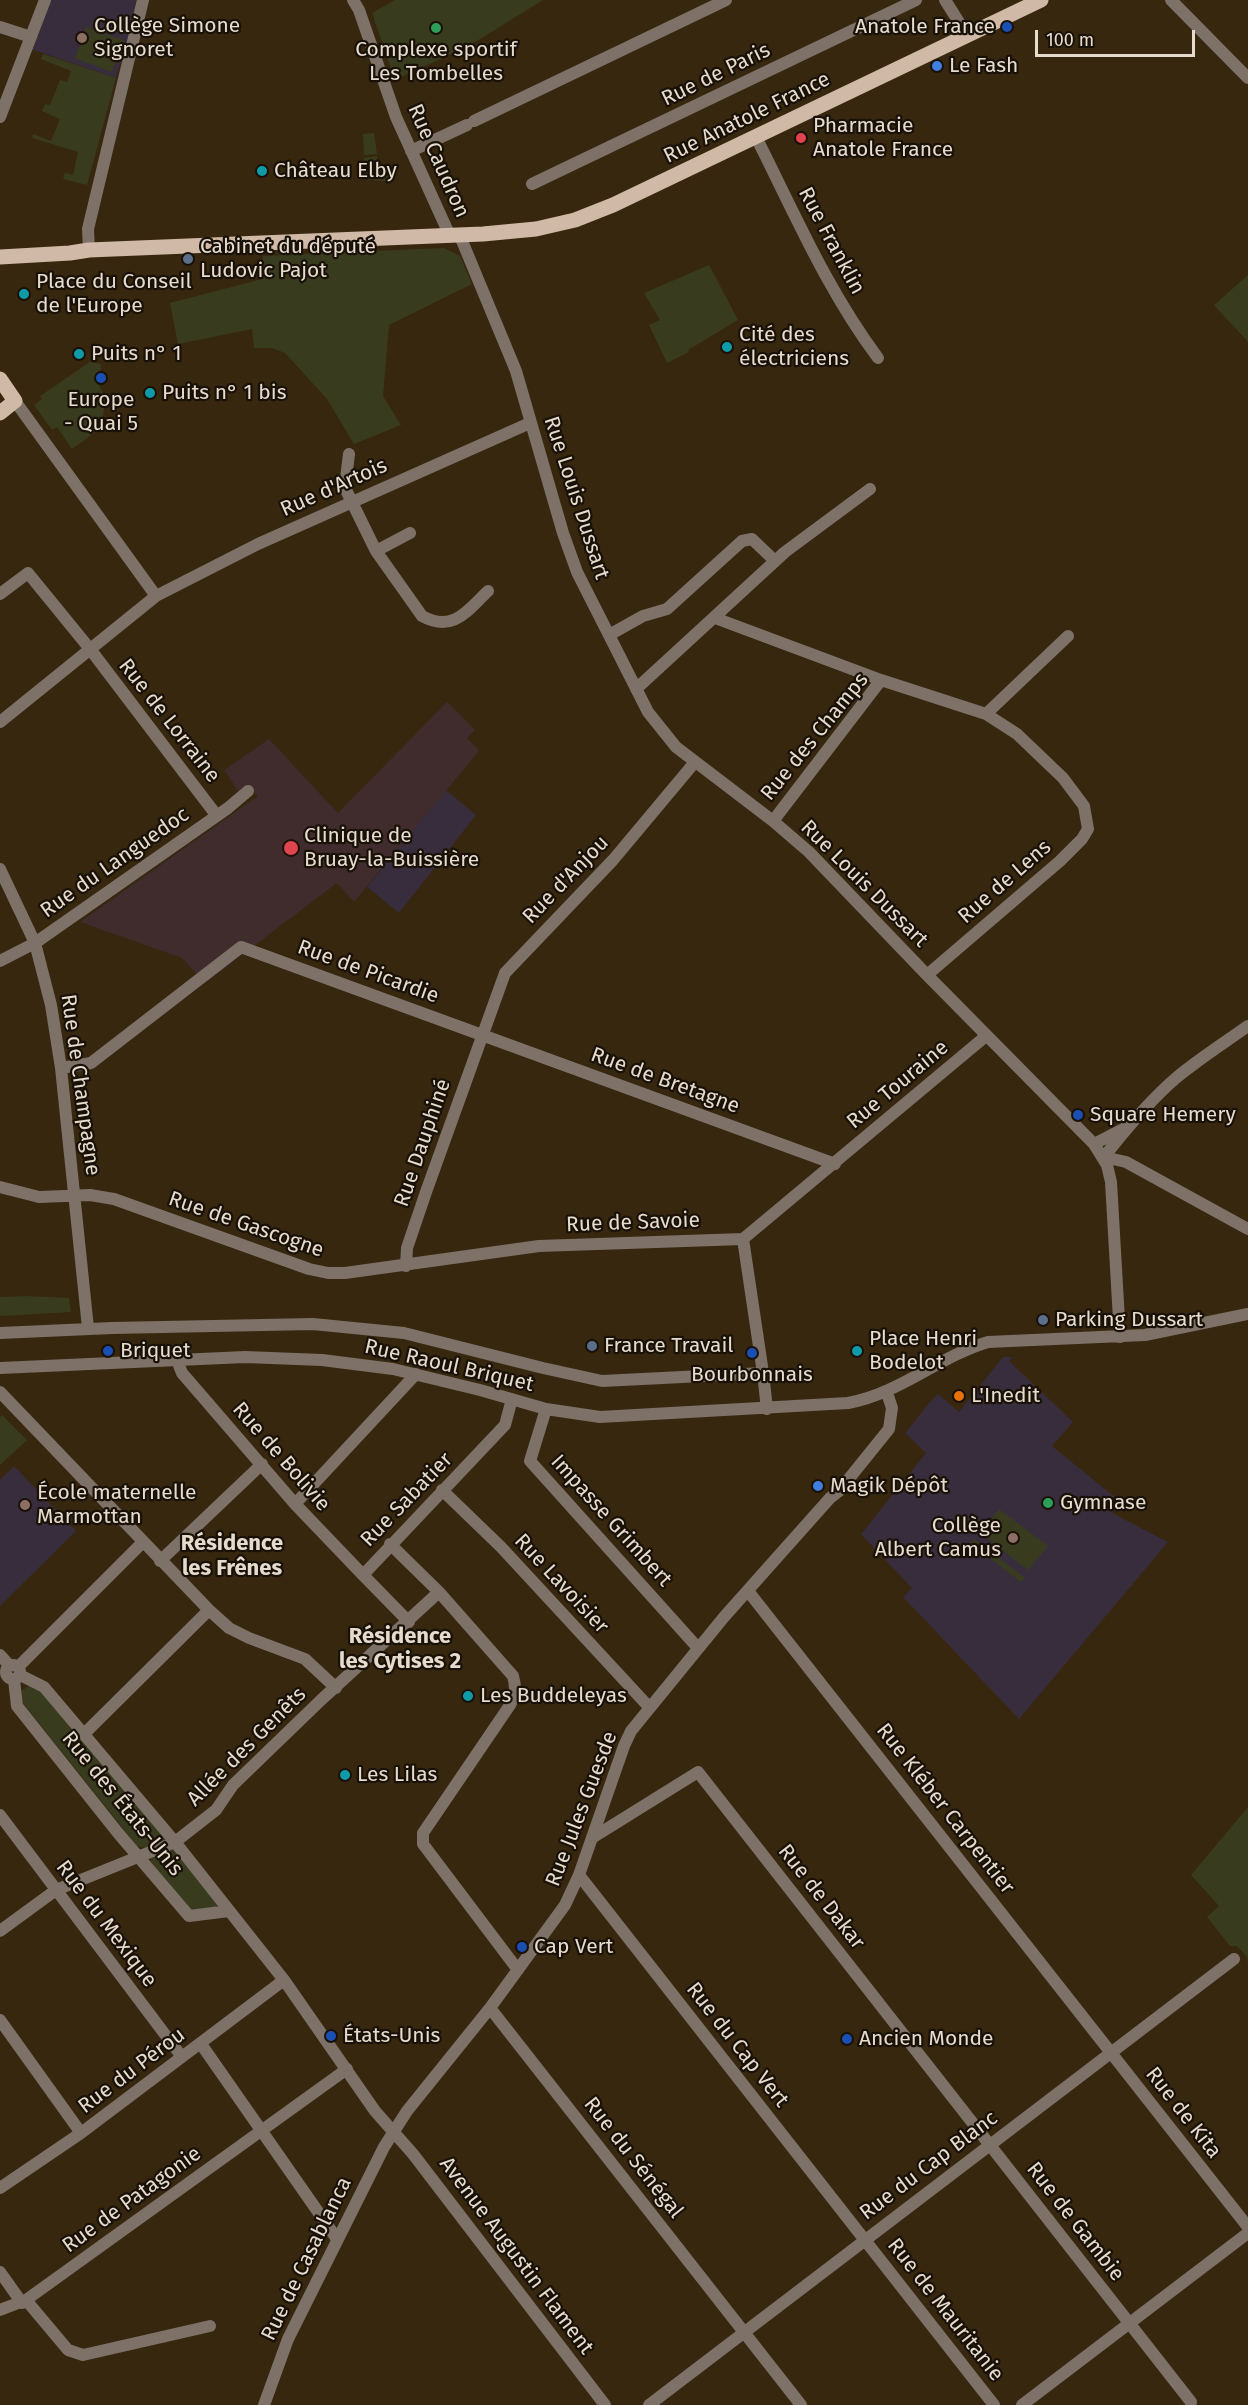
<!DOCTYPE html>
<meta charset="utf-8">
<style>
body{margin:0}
#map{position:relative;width:1248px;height:2405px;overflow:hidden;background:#37270f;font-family:"Fira Sans",sans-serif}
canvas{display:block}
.scale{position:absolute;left:1035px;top:30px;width:160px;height:27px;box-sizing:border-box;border:3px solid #e6dbcd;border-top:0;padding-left:8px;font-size:18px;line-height:21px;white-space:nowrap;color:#e6dbcd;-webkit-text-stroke:4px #191108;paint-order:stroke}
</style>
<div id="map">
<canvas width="1248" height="2405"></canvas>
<div class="scale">100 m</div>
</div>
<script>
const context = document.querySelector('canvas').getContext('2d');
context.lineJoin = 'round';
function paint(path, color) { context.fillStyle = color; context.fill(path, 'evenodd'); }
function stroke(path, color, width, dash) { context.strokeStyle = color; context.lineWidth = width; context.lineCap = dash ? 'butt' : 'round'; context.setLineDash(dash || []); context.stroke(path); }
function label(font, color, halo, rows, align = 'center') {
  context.font = font + ' "Fira Sans",sans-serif'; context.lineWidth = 4.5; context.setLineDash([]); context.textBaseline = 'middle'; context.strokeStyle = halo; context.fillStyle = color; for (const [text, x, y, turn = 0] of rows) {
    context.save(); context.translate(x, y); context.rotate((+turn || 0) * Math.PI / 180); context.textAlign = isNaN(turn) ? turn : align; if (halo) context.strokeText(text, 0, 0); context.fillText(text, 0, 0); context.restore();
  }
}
const education = new Path2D(`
 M50 0H136L134 17 116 78 31 49Z
 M446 790 476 815 399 913 367 887Z
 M1003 1357H1013L1009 1361 1073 1422 1052 1446 1121 1502 1112 1513 1168 1542 1019 1719 903 1597 912 1588 861 1534 926 1453 905 1433 930 1402 938 1394 959 1412Z
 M14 1466 76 1531 0 1606V1480Z`);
const medical = new Path2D(`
 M447 702 475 730 467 738 478 749V752L354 902 337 883 205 983 182 958 80 922 258 796 248 784 238 791 224 770 269 739 338 813Z`);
const green = new Path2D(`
 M395 0H543L472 44 395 80 372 13Z
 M86 27 124 40 112 72 75 58Z
 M43 54 116 78 87 185 63 179 65 173 73 175 78 152 32 138 33 134 51 141 60 119 42 111 45 104 50 105 60 80 67 82 71 71 41 59Z
 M374 133 377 154 364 155 363 134Z
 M377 156V173L391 176 392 182 365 179 364 158Z
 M444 248 460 256 472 284 389 325 383 396 401 425 354 444 327 399 285 353 272 348H254L252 329 178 344 170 303 262 279 263 256Z
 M709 265 738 320 688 350 689 352 667 363 649 325 660 320 644 293Z
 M1248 275V342L1214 305Z
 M90 362 101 364 99 386C104 392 104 396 104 404 105 430 91 435 72 449L57 427 52 430 34 405 42 399 40 396Z
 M26 1296 69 1298 71 1312 0 1316V1297Z
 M2 1415 27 1440 0 1465V1417Z
 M999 1509 1048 1546 1028 1570 980 1533Z
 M974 1539 1025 1578 1021 1582 970 1543Z
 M32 1684 44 1691 165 1832 164 1840 145 1848 137 1846 19 1698 18 1693Z
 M1248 1807V1964L1247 1957 1237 1946H1230L1207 1917 1219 1906 1191 1875Z
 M177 1847 218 1900 217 1907 197 1913 186 1908 151 1862V1856Z`);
const minor = new Path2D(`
 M353 0 359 10 396 117 450 236
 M945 0 962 27 964 37
 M1171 0 1248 78
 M0 27 31 37
 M0 117 45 0
 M474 121 726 0
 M756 137C794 212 827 290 878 358
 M411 151 467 125
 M532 184 916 0
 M460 236 516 371 563 533 577 572 648 712 676 747 773 821 809 852 927 975 1094 1144 1107 1165 1111 1182 1120 1337
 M89 250 88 229 143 0
 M15 401 156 596
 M349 454 345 486 347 492 376 551 410 533
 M376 551 422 616C453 633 467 611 488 591
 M0 594 28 573 90 649 217 816
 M715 618 881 680
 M609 635 643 616 667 609 742 541 752 539 775 561
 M636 689 785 552 870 489
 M0 722 156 596 258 544 530 423
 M773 821 881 680 986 714 1068 636
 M0 869 35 943 51 1005 61 1068 88 1328
 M0 961 35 943 228 808 248 791
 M927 975 1060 861 1082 839 1088 829 1084 806 1063 778 1017 734 986 714
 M61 1068 91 1063 241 947 835 1164
 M1094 1144 1125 1128
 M1104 1157C1126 1129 1149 1101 1176 1078 1199 1059 1224 1043 1248 1026
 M1104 1157 1126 1162 1248 1229
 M0 1187 39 1197 90 1195 114 1199 309 1269 328 1273H345L539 1246 743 1239 986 1036
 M743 1239 763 1373 767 1409
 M406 1266 407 1248 426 1192 505 973 613 860 695 762
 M0 1333 112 1328 313 1324 404 1333 543 1368 602 1381 763 1373
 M177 1360 182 1373 295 1504 363 1575
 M0 1368 245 1357 322 1360 393 1369 480 1390 546 1409 600 1417 848 1403C901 1393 938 1357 988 1342L1145 1335 1248 1314
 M0 1392 209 1610 229 1628 249 1638 305 1659 336 1688
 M546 1409 530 1461 698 1648
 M442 1490 501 1547 649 1707
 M295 1504 416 1374
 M390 1544 439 1592 513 1676C516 1687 516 1694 510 1705L423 1833V1844L518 1970
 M160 1561 262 1464
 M748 1591 1248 2227
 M409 1622 363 1575 505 1425 512 1399
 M0 1655 10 1666
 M6 1672a7 7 0 1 1 14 0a7 7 0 1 1-14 0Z
 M18 1667 143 1542
 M20 1675 44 1687 175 1842 284 1980 375 2111 413 2154 605 2405
 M14 1680 17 1706 118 1833 189 1916 229 1911
 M84 1734 209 1610
 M0 1815 182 2057
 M592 1838 698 1772 1191 2402
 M579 1875 994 2405
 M0 1931 56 1890 175 1842 216 1810 233 1785 321 1700 439 1592
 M490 2008 801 2405
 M0 2020 81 2133
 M201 2044 337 2239
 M0 2188 81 2133 284 1980
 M0 2272 22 2303
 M26 2300 68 2350 83 2355 210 2326
 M0 2310 26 2300 347 2069
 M264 2405 288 2339 384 2147 407 2111 490 2008 565 1905 579 1875 624 1746 631 1731 724 1617 830 1498 839 1491 889 1429 892 1408 887 1393
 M649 2405 1234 1959
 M1022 2405 1248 2233`);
const major = new Path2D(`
 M0 257 70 253 89 250 483 234 536 229 575 220 613 205 1041 0
 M0 379 15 401 0 413`);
const markers = [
 [1007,27,6,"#1a4fb4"],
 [436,28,6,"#2e9e5b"],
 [82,38,6,"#8d6e63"],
 [937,66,6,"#3f7fe0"],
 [801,138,6,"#e0444e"],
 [262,171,6,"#0f9aa8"],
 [188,259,6,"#5c6f8a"],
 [24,294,6,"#0f9aa8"],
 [727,347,6,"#0f9aa8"],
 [79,354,6,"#0f9aa8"],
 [101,378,6,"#1a4fb4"],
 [150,393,6,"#0f9aa8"],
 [291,848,8,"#e0444e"],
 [1078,1115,6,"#1a4fb4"],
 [1043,1320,6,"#5c6f8a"],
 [592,1346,6,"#5c6f8a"],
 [108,1351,6,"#1a4fb4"],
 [857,1351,6,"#0f9aa8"],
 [752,1353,6,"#1a4fb4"],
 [959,1396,6,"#e8710a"],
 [818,1486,6,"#3f7fe0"],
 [1048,1503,6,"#2e9e5b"],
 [25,1505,6,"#8d6e63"],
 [1013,1538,6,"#8d6e63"],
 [468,1696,6,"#0f9aa8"],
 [345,1775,6,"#0f9aa8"],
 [522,1947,6,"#1a4fb4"],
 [331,2036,6,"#1a4fb4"],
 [847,2039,6,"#1a4fb4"]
];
const poiNames = [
 ["Collège Simone",94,26],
 ["Signoret",94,50],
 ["Anatole France",995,27,"right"],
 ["Complexe sportif",436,50,"center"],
 ["Les Tombelles",436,74,"center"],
 ["Le Fash",949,66],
 ["Pharmacie",813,126],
 ["Anatole France",813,150],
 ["Château Elby",274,171],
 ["Cabinet du député",200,247],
 ["Ludovic Pajot",200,271],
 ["Place du Conseil",36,282],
 ["de l'Europe",36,306],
 ["Cité des",739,335],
 ["électriciens",739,359],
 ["Puits n° 1",91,354],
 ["Puits n° 1 bis",162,393],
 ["Europe",101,400,"center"],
 ["- Quai 5",101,424,"center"],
 ["Clinique de",304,836],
 ["Bruay-la-Buissière",304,860],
 ["Square Hemery",1090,1115],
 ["Parking Dussart",1055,1320],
 ["Place Henri",869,1339],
 ["Bodelot",869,1363],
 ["France Travail",604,1346],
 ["Briquet",120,1351],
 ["Bourbonnais",752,1375,"center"],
 ["L'Inedit",971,1396],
 ["Magik Dépôt",830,1486],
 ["École maternelle",37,1493],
 ["Marmottan",37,1517],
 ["Gymnase",1060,1503],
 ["Collège",1001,1526,"right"],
 ["Albert Camus",1001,1550,"right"],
 ["Les Buddeleyas",480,1696],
 ["Les Lilas",357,1775],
 ["Cap Vert",534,1947],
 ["États-Unis",343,2036],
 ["Ancien Monde",859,2039]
];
const streetNames = [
 ["Rue de Paris",716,75,-26],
 ["Rue Anatole France",747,118,-26],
 ["Rue Caudron",438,161,66],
 ["Rue Franklin",831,241,62],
 ["Rue d'Artois",334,488,-24],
 ["Rue Louis Dussart",576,498,72],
 ["Rue de Lorraine",169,721,52],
 ["Rue des Champs",815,737,-51],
 ["Rue du Languedoc",115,863,-35],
 ["Rue d'Anjou",566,880,-46],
 ["Rue de Lens",1005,882,-41],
 ["Rue Louis Dussart",864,884,45],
 ["Rue de Picardie",368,972,20],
 ["Rue de Bretagne",665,1081,20],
 ["Rue de Champagne",80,1085,82],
 ["Rue Touraine",898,1085,-40],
 ["Rue Dauphiné",423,1143,-71],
 ["Rue de Savoie",633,1223,-2],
 ["Rue de Gascogne",246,1225,19],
 ["Rue Raoul Briquet",449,1366,13],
 ["Rue de Bolivie",281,1457,49],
 ["Rue Sabatier",407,1500,-46],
 ["Impasse Grimbert",611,1521,48],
 ["Rue Lavoisier",561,1584,47],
 ["Allée des Genêts",247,1747,-45],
 ["Rue des États-Unis",122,1804,51],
 ["Rue Jules Guesde",582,1809,-69],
 ["Rue Kléber Carpentier",945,1809,52],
 ["Rue de Dakar",821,1897,52],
 ["Rue du Mexique",106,1924,53],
 ["Rue du Cap Vert",737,2045,52],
 ["Rue du Pérou",132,2071,-37],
 ["Rue de Kita",1183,2113,52],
 ["Rue du Sénégal",633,2158,52],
 ["Rue du Cap Blanc",929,2166,-37],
 ["Rue de Patagonie",132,2200,-36],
 ["Rue de Gambie",1075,2222,52],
 ["Avenue Augustin Flament",516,2256,53],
 ["Rue de Casablanca",307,2259,-64],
 ["Rue de Mauritanie",945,2310,52]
];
const neighbourhoodNames = [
 ["Résidence",232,1544],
 ["les Frênes",232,1569],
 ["Résidence",400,1637],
 ["les Cytises 2",400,1662]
];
paint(education, '#382d3c');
paint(medical, '#402b2d');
paint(green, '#393b1e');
stroke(minor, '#7d7168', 12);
stroke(major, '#d0b9a6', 15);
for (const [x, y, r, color] of markers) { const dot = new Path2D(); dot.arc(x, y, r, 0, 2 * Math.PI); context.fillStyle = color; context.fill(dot); stroke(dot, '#191108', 2); }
label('21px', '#e6dbcd', '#191108', poiNames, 'left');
label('21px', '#e6dbcd', '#191108', streetNames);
label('bold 22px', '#e6dbcd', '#191108', neighbourhoodNames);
</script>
